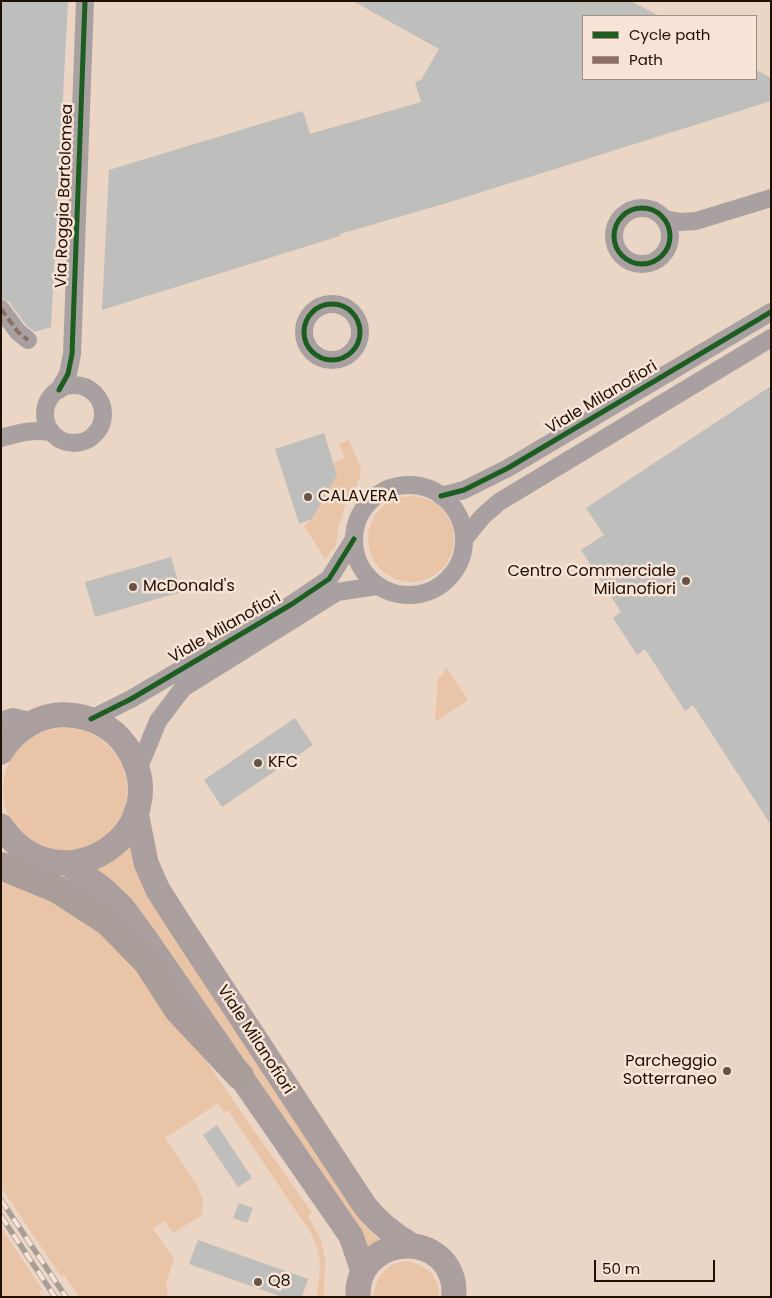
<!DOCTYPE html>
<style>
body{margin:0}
#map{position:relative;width:772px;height:1298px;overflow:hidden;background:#ebd5c4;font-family:Poppins,sans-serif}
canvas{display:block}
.frame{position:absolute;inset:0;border:2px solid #200f03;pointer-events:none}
.legend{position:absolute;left:582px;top:15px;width:175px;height:65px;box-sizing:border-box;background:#f8e4d6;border:1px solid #a28f82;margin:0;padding:6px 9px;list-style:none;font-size:15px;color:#200f03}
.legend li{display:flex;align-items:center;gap:10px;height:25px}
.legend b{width:25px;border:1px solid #a28f82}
.scale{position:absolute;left:594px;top:1260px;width:121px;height:22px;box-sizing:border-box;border:2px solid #200f03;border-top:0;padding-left:6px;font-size:15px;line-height:18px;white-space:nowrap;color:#200f03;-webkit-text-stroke:4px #f8e4d6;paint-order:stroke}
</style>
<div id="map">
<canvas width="772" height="1298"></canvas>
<div class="frame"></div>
<ul class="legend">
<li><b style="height:6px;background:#1b5e20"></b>Cycle path</li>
<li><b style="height:6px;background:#8d6e63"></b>Path</li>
</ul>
<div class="scale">50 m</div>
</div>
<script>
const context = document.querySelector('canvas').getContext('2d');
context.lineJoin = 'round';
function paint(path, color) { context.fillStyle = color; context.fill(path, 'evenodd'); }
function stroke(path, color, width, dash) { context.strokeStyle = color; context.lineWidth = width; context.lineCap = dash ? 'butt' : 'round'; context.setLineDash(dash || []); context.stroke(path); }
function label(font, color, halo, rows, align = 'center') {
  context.font = font + ' Poppins,sans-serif'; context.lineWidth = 5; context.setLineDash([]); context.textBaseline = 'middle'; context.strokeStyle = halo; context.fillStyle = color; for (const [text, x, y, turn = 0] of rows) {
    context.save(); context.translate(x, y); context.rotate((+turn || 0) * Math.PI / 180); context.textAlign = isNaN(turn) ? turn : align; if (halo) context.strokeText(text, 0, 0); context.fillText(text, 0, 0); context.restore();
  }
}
const green = new Path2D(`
 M349 440 361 468 360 477 354 490 346 502 338 528 336 545 325 559 304 526 312 519 337 475 334 463 345 458 339 444Z
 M368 539a43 43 0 1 1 86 0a43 43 0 1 1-86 0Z
 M447 668 468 700 435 722 438 679Z
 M3 790a62 62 0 1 1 124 0a62 62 0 1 1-124 0Z
 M132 841 145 890 365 1226 382 1242 369 1249 360 1229 87 869Z
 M1 875 62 901 145 970 221 1083 312 1213 308 1216 321 1241 325 1259 324 1297H316C321 1270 323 1261 312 1235L228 1110 224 1112 218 1103 165 1138 195 1182 203 1200 202 1215 173 1233 164 1221 153 1229 174 1259 166 1283 168 1297H79L64 1275 61 1276 1 1187Z
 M1 1227 42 1289 39 1292 42 1297H1Z
 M405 1261C425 1264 440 1276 439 1297H374C376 1276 385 1265 405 1261Z`);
const building = new Path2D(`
 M1 1H68L51 327 35 332 26 325 9 302 1 299Z
 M353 1H631L659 16H583V79H756V70L771 78V101L450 202 340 234V236L102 310 109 170 303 111 310 134 421 102 415 82 421 80 439 49Z
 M771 386V825L693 705 685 711 645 649 637 655 613 618 621 612 581 550 604 535 586 508Z
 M324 433 337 475 312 519 299 524 275 449Z
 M171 557 181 592 95 617 85 582Z
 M295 718 313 745 222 807 204 780Z
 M217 1125 252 1178 238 1187 203 1135Z
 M239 1203 253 1208 247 1223 233 1218Z
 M198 1240 308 1279 302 1297H282L189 1264Z`);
const street = new Path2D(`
 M614 236a28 28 0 1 1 56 0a28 28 0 1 1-56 0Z
 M665 219 680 222 696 221 771 198
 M304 332a28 28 0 1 1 56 0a28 28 0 1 1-56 0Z
 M1 309 18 332 28 340
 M45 414a29 29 0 1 1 58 0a29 29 0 1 1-58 0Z
 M59 390 68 374 72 354 85 1
 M1 438C18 433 33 429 51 432
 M354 540a55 55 0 1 1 110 0a55 55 0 1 1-110 0Z
 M441 496 464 490 508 468 771 312
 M464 539 483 516 499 502 771 338
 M91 719 131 699 292 604 329 579 354 539
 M1 721 13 717 33 722
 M138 770 158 721 183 688 337 592 377 586`);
const secondary = new Path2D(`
 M1 752C15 729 41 713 68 715 91 716 113 727 126 746 182 829 61 913 1 826
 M136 812 146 863 158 890 177 920 365 1206C378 1223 393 1234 411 1245
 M67 863 103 889 122 907 147 941 351 1236 363 1271
 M358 1297C355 1239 439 1226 453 1281 454 1286 454 1292 454 1297`);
const highway = new Path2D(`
 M1 866 57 889 108 922 147 962 178 1010 240 1076`);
const rail = new Path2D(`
 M1 1200 66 1297
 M1 1216 55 1297`);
const quiet = new Path2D(`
 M1 309 18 332 28 340`);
const cycleway = new Path2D(`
 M614 236a28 28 0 1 1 56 0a28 28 0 1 1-56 0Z
 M304 332a28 28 0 1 1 56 0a28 28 0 1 1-56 0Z
 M59 390 68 374 72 354 85 1
 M441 496 464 490 508 468 771 312
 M91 719 131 699 292 604 329 579 354 539`);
const markers = [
 [308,497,5,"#675447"],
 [686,581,5,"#675447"],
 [133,587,5,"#675447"],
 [258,763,5,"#675447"],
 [727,1071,5,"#675447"],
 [258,1282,5,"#675447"]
];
const streetNames = [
 ["Via Roggia Bartolomea",65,196,-88],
 ["Viale Milanofiori",602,398,-31],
 ["Viale Milanofiori",225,628,-30],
 ["Viale Milanofiori",255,1040,57]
];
const poiNames = [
 ["CALAVERA",318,497],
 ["Centro Commerciale",676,572,"right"],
 ["Milanofiori",676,590,"right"],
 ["McDonald's",143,587],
 ["KFC",268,763],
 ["Parcheggio",717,1062,"right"],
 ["Sotterraneo",717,1080,"right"],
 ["Q8",268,1282]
];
paint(green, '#e9c4a7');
paint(building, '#bebebd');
stroke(street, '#a8a0a1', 18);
stroke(secondary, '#aa9f9e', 25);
stroke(highway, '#a99d9a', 28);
stroke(rail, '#a89e98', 5.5);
stroke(rail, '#f8e4d6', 4, [11]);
stroke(quiet, '#8d6e63', 4, [8, 4]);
stroke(cycleway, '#1b5e20', 5);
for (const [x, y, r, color] of markers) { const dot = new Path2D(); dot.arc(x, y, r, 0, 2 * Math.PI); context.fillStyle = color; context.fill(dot); stroke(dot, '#f8e4d6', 2); }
label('16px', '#200f03', '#f8e4d6', streetNames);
label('16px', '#200f03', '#f8e4d6', poiNames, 'left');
</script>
